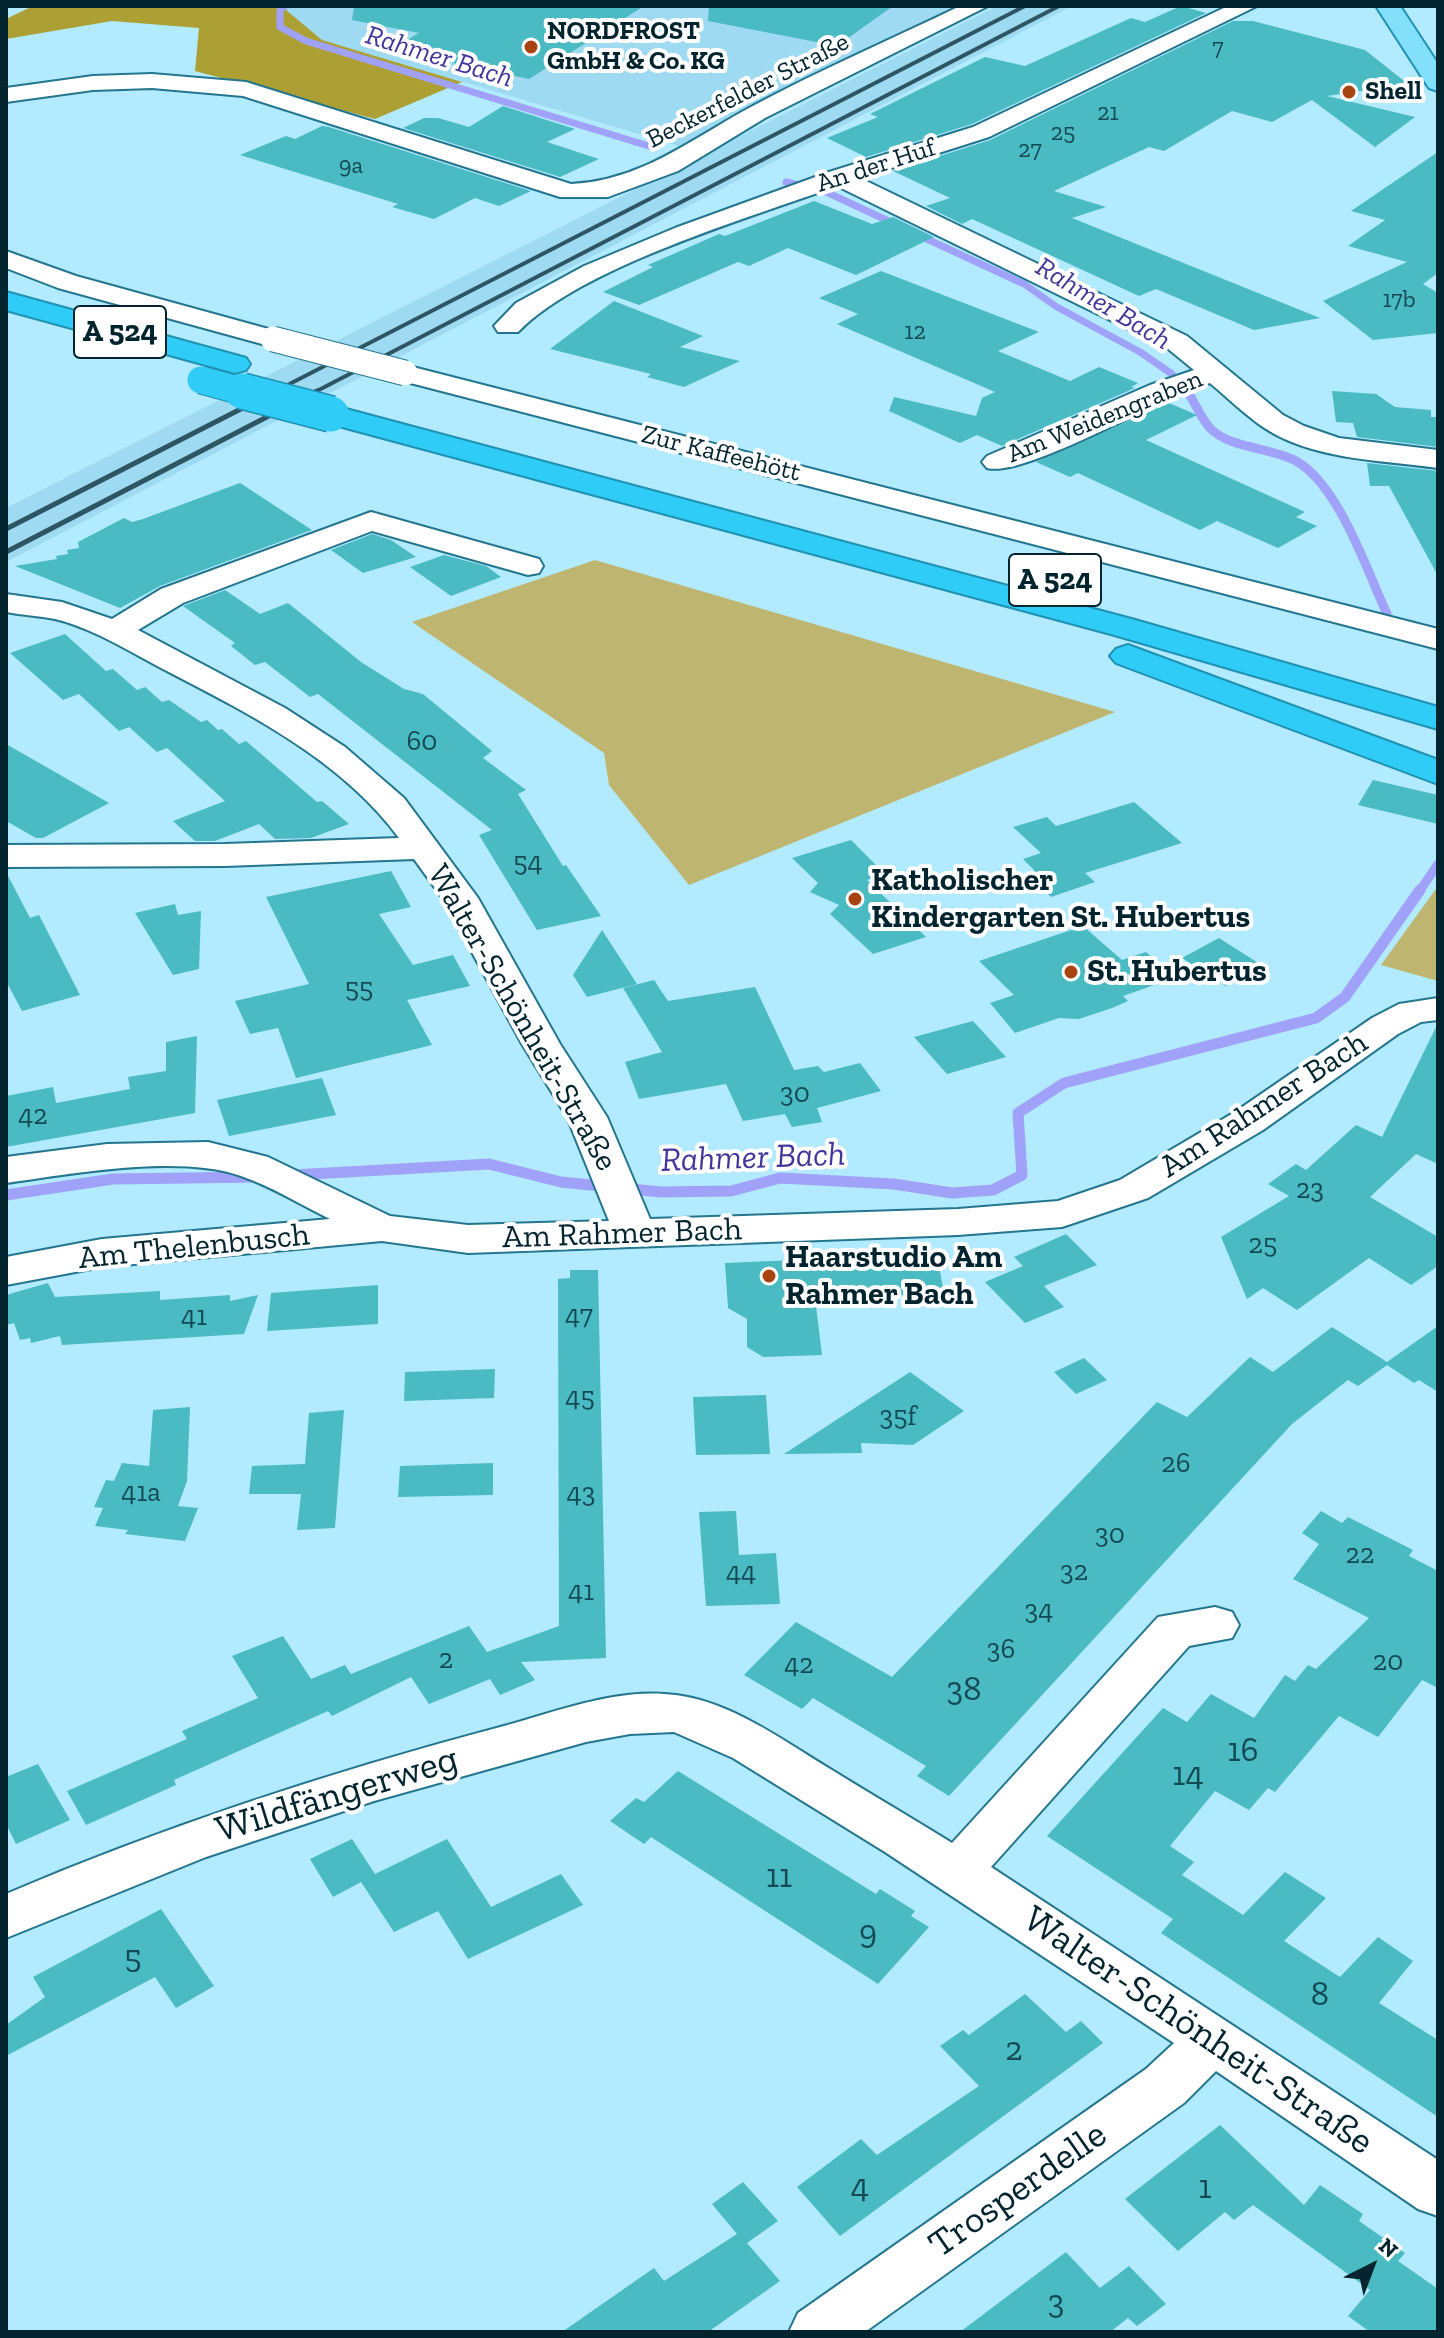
<!DOCTYPE html>
<meta charset="utf-8">
<style>
body{margin:0}
#map{position:relative;width:1444px;height:2338px;overflow:hidden;background:#b2eaff;font-family:"Zilla Slab",serif}
canvas{display:block}
.frame{position:absolute;inset:0;border:8px solid #02242e;pointer-events:none}
.north{position:absolute;left:1332px;top:2226px;width:80px;height:80px;-webkit-text-stroke:6px #fff;paint-order:stroke;rotate:42deg;font-size:22px;font-weight:700;line-height:32px;text-align:center;color:#02242e}
.north::after{content:'';display:block;margin:auto;width:28px;height:36px;background:#02242e;clip-path:polygon(50% 0,100% 100%,50% 72%,0 100%)}
</style>
<div id="map">
<canvas width="1444" height="2338"></canvas>
<div class="frame"></div>
<div class="north">N</div>
</div>
<script>
const context = document.querySelector('canvas').getContext('2d');
context.lineJoin = 'round';
function paint(path, color) { context.fillStyle = color; context.fill(path, 'evenodd'); }
function stroke(path, color, width, dash) { context.strokeStyle = color; context.lineWidth = width; context.lineCap = dash ? 'butt' : 'round'; context.setLineDash(dash || []); context.stroke(path); }
function label(font, color, halo, rows, align = 'center') {
  context.font = font + ' "Zilla Slab",serif'; context.lineWidth = 8; context.setLineDash([]); context.textBaseline = 'middle'; context.strokeStyle = halo; context.fillStyle = color; for (const [text, x, y, turn = 0] of rows) {
    context.save(); context.translate(x, y); context.rotate((+turn || 0) * Math.PI / 180); context.textAlign = isNaN(turn) ? turn : align; if (halo) context.strokeText(text, 0, 0); context.fillText(text, 0, 0); context.restore();
  }
}
const built = new Path2D(`
 M290 6H965L682 147 322 40 285 10Z
 M997 6H1072L6 562V508Z`);
const green = new Path2D(`
 M595 560 1115 712 689 885 609 785 604 753 412 622Z
 M1438 886V981L1381 965Z`);
const forest = new Path2D(`
 M33 6H289L286 10 322 40 462 82 375 119 195 71 199 28 112 21 6 39V19Z`);
const streamFar2 = new Path2D(`
 M285 6 280 10V27L306 41 652 147
 M786 182 824 191 897 225
 M916 234 1024 284 1057 307 1140 352 1172 374 1188 393`);
const streamFar1 = new Path2D(`
 M1187 391C1195 402 1200 417 1210 428 1230 449 1271 447 1296 461 1339 485 1367 571 1387 614
 M1419 892 1438 864`);
const stream = new Path2D(`
 M293 1175 489 1164 561 1182 661 1192 731 1191 780 1178 894 1184 952 1193 993 1190 1022 1175 1018 1113 1064 1083 1316 1018 1345 997 1420 890
 M6 1195 113 1179 260 1177`);
const building = new Path2D(`
 M354 6H644L529 79 390 50 419 33 352 20Z
 M709 6H893L837 46 708 21Z
 M1181 6 1206 13 972 124 866 157 827 138 878 117 870 114 985 57 1025 66 1131 18 1145 22Z
 M1233 21H1253L1365 50 1408 84 1327 96 1415 117 1375 147 1312 100 1272 122 1232 111 1164 151 1149 147 1054 191 1106 207 1072 218 1320 318 1254 330 1156 289 1139 296 972 219 962 224 926 206 950 198 893 171 990 140Z
 M503 106 575 129 547 142 599 159 560 177 403 128 424 118H438L469 127Z
 M322 126 329 127 531 191 499 206 475 198 434 219 392 207 398 204 240 155 286 136 295 139Z
 M1438 152V273L1423 284 1438 293V333L1373 340 1323 301 1407 262 1348 246 1385 220 1351 211Z
 M814 201 872 224 893 217 934 237 856 275 788 248 749 266 738 262 639 305 603 292 653 267 648 265 719 234 725 236Z
 M881 271 1039 332 998 351 1070 381 1099 367 1138 383 1131 387 1135 388 1002 446 977 435 960 443 889 411 894 397 976 416 982 398 995 392 837 324 858 314 819 298Z
 M614 301 703 336 680 347 740 361 684 387 647 377 651 374 550 349Z
 M1332 391 1376 394 1395 407 1431 410V417H1438V447L1357 437 1353 423 1336 422Z
 M1169 403 1197 415 1146 440 1305 512 1296 517 1317 526 1278 548 1217 521 1200 530 1078 473 1070 477 1036 462Z
 M1367 463 1438 471V576L1389 486H1370Z
 M240 483 312 530 160 586 120 608 15 566 57 559 56 556 68 554 67 550 79 548 78 542 124 518 132 522 143 519Z
 M372 534 391 540 416 557 363 573 331 550Z
 M444 555 486 566 501 577 451 596 410 567Z
 M225 590 260 614 288 603 361 662 404 689 423 694 492 751 483 758 526 790 518 794 563 866 566 865 601 916 537 930 479 835 492 830 318 694 310 697 265 662 255 665 231 646 235 643 183 606Z
 M65 634 106 671 113 669 137 690 145 687 162 702 169 700 201 722 207 720 218 730 222 729 239 744 246 741 317 802 322 801 349 824 311 838 275 839 259 824 215 841H195L173 821 225 801 167 748 157 752 129 727 119 731 79 694 63 700 10 653Z
 M6 744 55 772 109 803 43 838H36L6 821Z
 M1373 780 1438 795V824L1358 805Z
 M1134 802 1182 843 1085 873 1095 882 1051 897 1026 874 1035 871 1023 859 1041 853 1013 827 1047 817 1056 826Z
 M851 840 885 874 867 880 926 937 873 954 830 914 839 905 810 892 818 883 792 858Z
 M391 871 411 907 379 914 413 965 453 955 470 986 407 1000 432 1045 296 1078 278 1028 250 1034 235 1001 309 984 266 897Z
 M6 872 30 918 39 915 80 995 22 1011 6 981Z
 M175 904 178 915 201 911 199 969 173 975 135 913Z
 M1083 926 1122 960 1146 952 1174 978 1123 996 1128 1001 1112 1008 1079 1019 1059 1018 1015 1033 990 1003 1014 995 979 961Z
 M602 930 637 984 587 997 573 975Z
 M1219 938 1263 966 1226 986 1182 958Z
 M654 980 668 1001 755 987 794 1070 818 1066 824 1072 860 1063 881 1091 817 1108 822 1122 792 1127 785 1114 743 1121 726 1084 639 1099 625 1062 662 1052 623 988Z
 M973 1021 1006 1057 947 1074 914 1037Z
 M1438 1023V1164L1416 1154 1370 1197 1438 1237V1266L1411 1285 1369 1258 1297 1310 1263 1288 1247 1299 1221 1237 1289 1196 1268 1184 1296 1164 1306 1170 1356 1125 1382 1137Z
 M197 1036 195 1113 6 1147V1096L53 1087 56 1103 130 1089 128 1077 166 1071V1042Z
 M322 1078 336 1115 229 1136 217 1100Z
 M1066 1234 1097 1265 1044 1286 1064 1307 1025 1323 985 1282 1023 1266 1014 1257Z
 M937 1254 944 1294 815 1298 822 1355 763 1357 747 1347V1319L728 1308 725 1263Z
 M570 1270H598L606 1658 521 1662 535 1680 500 1695 490 1679 429 1704 411 1677 332 1716 328 1711 174 1780 176 1785 86 1825 67 1791 187 1739 182 1731 258 1698 232 1656 283 1636 311 1679 345 1665 351 1674 469 1626 487 1652 559 1626 558 1279 570 1278Z
 M48 1283 55 1297 160 1291V1300L230 1295V1301L258 1295 244 1334 62 1345 60 1336 31 1343 30 1338 20 1340 14 1323 6 1325V1295Z
 M378 1285V1324L267 1331 271 1293Z
 M1438 1326V1392L1419 1380 1414 1383 1387 1365 1358 1386 1348 1380 1292 1424 949 1796 917 1776 926 1766 813 1698 802 1709 744 1675 796 1622 892 1677 1157 1402 1187 1417 1250 1357 1273 1372 1332 1327 1387 1362Z
 M1084 1358 1107 1380 1076 1394 1054 1372Z
 M495 1369 494 1398 404 1401 405 1372Z
 M910 1372 964 1411 913 1445 861 1443 862 1453 784 1454Z
 M766 1395 770 1454 696 1455 693 1397Z
 M190 1407 187 1481 178 1506 198 1508 185 1541 125 1534 128 1530 95 1526 103 1508 94 1507 106 1480 114 1481 122 1463 149 1466 153 1410Z
 M344 1410 335 1528 297 1530 301 1494H249L252 1466 305 1464 309 1413Z
 M493 1463V1495L398 1497 400 1466Z
 M736 1511 739 1555 776 1553 780 1604 706 1606 699 1512Z
 M1321 1511 1342 1523 1348 1517 1413 1550 1409 1556 1438 1571V1688L1422 1680 1378 1737 1339 1716 1275 1792 1268 1788 1249 1810 1215 1791 1170 1846 1194 1862 1182 1875 1243 1915 1285 1872 1326 1898 1284 1941 1340 1977 1378 1937 1413 1961 1379 2003 1438 2040V2117L1161 1933 1173 1919 1047 1836 1163 1708 1187 1722 1211 1694 1254 1718 1285 1675 1295 1681 1308 1665 1316 1669 1369 1618 1293 1579 1319 1544 1302 1533Z
 M38 1764 70 1820 16 1844 6 1824V1777Z
 M678 1771 876 1894 880 1889 915 1911 911 1916 929 1927 878 1984 651 1837 644 1844 610 1821 636 1798 644 1802Z
 M352 1839 375 1874 447 1839 491 1907 561 1874 583 1905 468 1959 438 1911 394 1932 361 1882 333 1897 310 1859Z
 M161 1909 214 1986 176 2008 155 1977 6 2056V2025L45 1997 33 1977Z
 M1025 1994 1066 2032 1081 2021 1103 2043 840 2236 797 2187 861 2139 877 2155 979 2086 940 2046 963 2030 969 2035Z
 M1220 2125 1304 2205 1320 2185 1363 2214 1359 2221 1405 2253 1398 2261 1438 2289V2332H1370L1348 2316 1370 2290 1253 2205 1234 2220 1225 2212 1178 2251 1125 2199Z
 M743 2182 778 2221 747 2243 780 2281 708 2332H562L654 2268 664 2281 737 2234 712 2204Z
 M1066 2252 1100 2288 1129 2266 1166 2304 1137 2326 1128 2318 1110 2332H960Z`);
const minor = new Path2D(`
 M960 6H988L765 118 678 171 608 197H560L243 96 152 88 93 90 6 102V88L93 76 152 74 246 82 571 184C640 181 690 140 749 108 817 71 890 40 960 6Z
 M1228 6H1257L989 137 860 178 1187 336 1283 415 1304 426 1339 438 1438 450V468C1381 460 1312 460 1263 427 1244 414 1227 397 1210 383 1161 397 1025 478 987 468L982 462 987 456 1150 385 1194 370 1167 348 837 186C749 218 581 267 518 332H498L494 326 516 303 584 266 675 228 829 172 973 127Z
 M6 251 76 276 283 333 287 339 283 345 273 347 58 288 6 268Z
 M405 365 1438 629V649L395 379 391 373 395 367Z
 M371 512 539 559 543 566 539 573 528 575 372 531 183 603 138 630 285 708 345 747 404 798 478 898 560 1044 607 1117 650 1219 958 1209 1058 1201 1120 1180 1235 1112 1372 1018 1399 1004 1438 998V1020L1421 1022 1398 1034 1263 1130 1148 1198 1062 1227 958 1235 468 1253 382 1241 102 1267 6 1285V1257L102 1239 330 1219C301 1205 271 1186 241 1176 178 1154 72 1174 6 1183V1157L107 1144 208 1142 268 1157 390 1216 468 1225 609 1221 567 1117 522 1044 443 899 414 859 225 866 6 867V845L225 844 399 838C341 759 246 712 161 668 127 650 92 628 55 619 39 616 22 615 6 612V594L62 602 112 619 161 589Z
 M1215 1607 1232 1612 1239 1625 1232 1638 1189 1646 991 1867 1438 2160V2216L1418 2209 1216 2071 1184 2103 865 2332H789L798 2313 1146 2069 1174 2043 885 1852 733 1758 674 1732 630 1734 586 1742 374 1801 206 1857 6 1938V1894C168 1825 334 1771 504 1726 558 1711 619 1687 676 1695 731 1702 781 1739 827 1767 869 1793 910 1817 952 1843L1158 1617Z`);
const major = new Path2D(`
 M1376 6H1400L1438 64V91L1429 88Z`);
const highway = new Path2D(`
 M6 292 246 358 250 364 246 370 235 373 6 310Z
 M331 405 1135 620 1438 707V729L1111 634 320 421 315 414 320 407Z
 M1128 645 1438 760V784L1116 663 1110 656 1116 649Z`);
const railFar1 = new Path2D(`
 M272 393 1025 6
 M313 393 1059 6`);
const rail = new Path2D(`
 M6 529 276 391
 M6 552 317 391`);
const minorBridge = new Path2D(`
 M273 339 405 373`);
const highwayBridgeFar1 = new Path2D(`
 M201 380 249 393`);
const highwayBridge = new Path2D(`
 M242 391 331 414`);
const markers = [
 [531,47,8,"#a84412"],
 [1349,92,8,"#a84412"],
 [855,899,8,"#a84412"],
 [1071,972,8,"#a84412"],
 [769,1276,8,"#a84412"]
];
const farNumbernames = [
 ["7",1218,48],
 ["21",1108,113],
 ["25",1063,133],
 ["27",1030,150],
 ["9a",351,166],
 ["17b",1399,300],
 ["12",915,332]
];
const farPoinames = [
 ["NORDFROST",547,32],
 ["GmbH & Co. KG",547,62],
 ["Shell",1365,92]
];
const farStreetnames = [
 ["Beckerfelder Straße",748,91,-27],
 ["An der Huf",876,166,-18],
 ["Am Weidengraben",1105,417,-22],
 ["Zur Kaffeehött",721,454,14]
];
const farWaternames = [
 ["Rahmer Bach",439,57,17],
 ["Rahmer Bach",1103,304,31]
];
const numberNames = [
 ["60",422,742],
 ["54",528,863],
 ["55",359,989],
 ["30",795,1094],
 ["42",33,1116],
 ["23",1310,1190],
 ["25",1263,1245],
 ["47",579,1316],
 ["41",194,1317],
 ["45",580,1398],
 ["35f",898,1417],
 ["26",1176,1464],
 ["41a",141,1493],
 ["43",581,1494],
 ["30",1110,1535],
 ["22",1360,1555],
 ["32",1074,1572],
 ["44",741,1573],
 ["41",581,1592],
 ["34",1039,1611],
 ["36",1001,1650],
 ["2",446,1660],
 ["20",1388,1662],
 ["42",799,1665]
];
const shields = [
 [120,332,92],
 [1055,580,92]
];
const shieldNames = [
 ["A 524",120,332],
 ["A 524",1055,580]
];
const poiNames = [
 ["Katholischer",871,881],
 ["Kindergarten St. Hubertus",871,918],
 ["St. Hubertus",1087,972],
 ["Haarstudio Am",785,1258],
 ["Rahmer Bach",785,1295]
];
const streetNames = [
 ["Walter-Schönheit-Straße",522,1018,60],
 ["Am Rahmer Bach",1264,1105,-33],
 ["Am Rahmer Bach",622,1234,-2],
 ["Am Thelenbusch",194,1247,-6]
];
const waterNames = [
 ["Rahmer Bach",753,1158,-2]
];
const nearNumbernames = [
 ["38",964,1690],
 ["16",1243,1751],
 ["14",1188,1775],
 ["11",779,1877],
 ["9",868,1933],
 ["5",133,1958],
 ["8",1320,1995],
 ["2",1014,2050],
 ["4",860,2187],
 ["1",1205,2188],
 ["3",1056,2303]
];
const nearStreetnames = [
 ["Wildfängerweg",337,1795,-17],
 ["Walter-Schönheit-Straße",1198,2031,34],
 ["Trosperdelle",1018,2190,-35]
];
paint(built, '#9edaf1');
paint(green, '#beb670');
paint(forest, '#ac9f33');
stroke(streamFar2, '#a0a1f9', 7);
stroke(streamFar1, '#a0a1f9', 9);
stroke(stream, '#a0a1f9', 11);
paint(building, '#4abac3');
stroke(minor, '#24768e', 4);
stroke(major, '#1f91b1', 4);
stroke(highway, '#1f91b1', 4);
paint(minor, '#fff');
paint(major, '#82e0fb');
paint(highway, '#2fccf8');
stroke(railFar1, '#2e5562', 4);
stroke(rail, '#2e5562', 5);
stroke(minorBridge, '#24768e', 27, []);
stroke(highwayBridgeFar1, '#1f91b1', 29, []);
stroke(highwayBridge, '#1f91b1', 38, []);
stroke(minorBridge, '#fff', 25);
stroke(highwayBridgeFar1, '#2fccf8', 27);
stroke(highwayBridge, '#2fccf8', 35);
for (const [x, y, r, color] of markers) { const dot = new Path2D(); dot.arc(x, y, r, 0, 2 * Math.PI); context.fillStyle = color; context.fill(dot); stroke(dot, '#fff', 3); }
label('24px', '#144a53', null, farNumbernames);
label('bold 26px', '#02242e', '#fff', farPoinames, 'left');
label('26px', '#02242e', '#fff', farStreetnames);
label('italic 28px', '#42369a', '#fff', farWaternames);
label('28px', '#144a53', null, numberNames);
for (const [x, y, w] of shields) { const box = new Path2D(); box.roundRect(x - w / 2, y - 26, w, 52, 6); context.fillStyle = '#fff'; context.fill(box); stroke(box, '#02242e', 2); }
label('bold 30px', '#02242e', null, shieldNames);
label('bold 32px', '#02242e', '#fff', poiNames, 'left');
label('32px', '#02242e', '#fff', streetNames);
label('italic 34px', '#42369a', '#fff', waterNames);
label('34px', '#144a53', null, nearNumbernames);
label('38px', '#02242e', '#fff', nearStreetnames);
</script>
